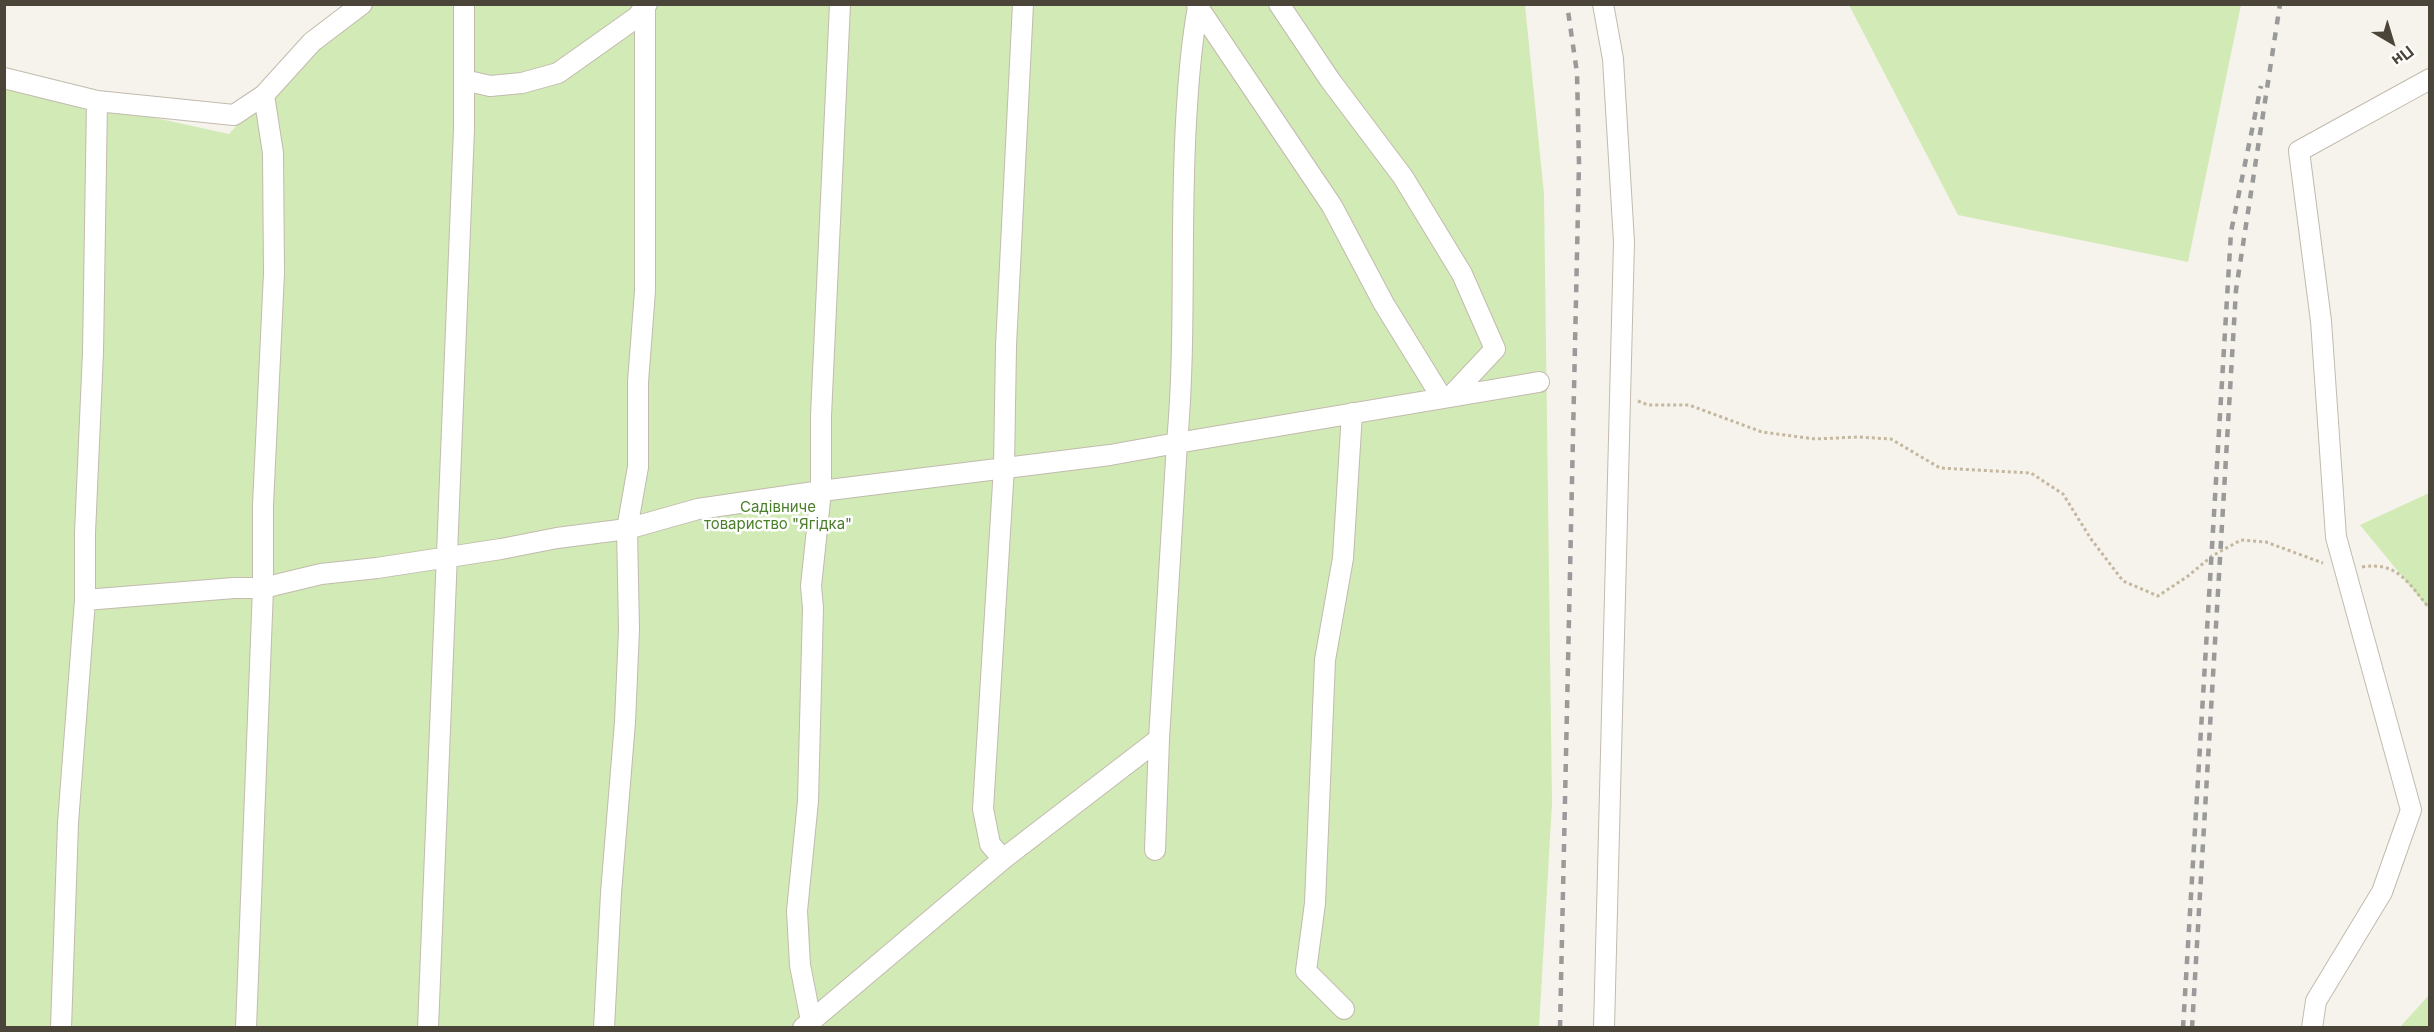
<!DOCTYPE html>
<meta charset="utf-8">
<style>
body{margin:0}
#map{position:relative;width:2434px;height:1032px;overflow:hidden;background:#f6f3ec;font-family:Inter,sans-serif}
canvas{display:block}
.frame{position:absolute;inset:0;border:6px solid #4b4439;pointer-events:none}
.north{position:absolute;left:2362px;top:12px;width:60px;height:60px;-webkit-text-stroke:4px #fff;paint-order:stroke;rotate:142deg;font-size:16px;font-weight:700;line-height:24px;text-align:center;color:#4b4439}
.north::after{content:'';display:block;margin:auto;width:21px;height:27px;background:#4b4439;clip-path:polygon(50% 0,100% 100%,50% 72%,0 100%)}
</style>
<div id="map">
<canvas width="2434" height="1032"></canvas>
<div class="frame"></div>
<div class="north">Пн</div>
</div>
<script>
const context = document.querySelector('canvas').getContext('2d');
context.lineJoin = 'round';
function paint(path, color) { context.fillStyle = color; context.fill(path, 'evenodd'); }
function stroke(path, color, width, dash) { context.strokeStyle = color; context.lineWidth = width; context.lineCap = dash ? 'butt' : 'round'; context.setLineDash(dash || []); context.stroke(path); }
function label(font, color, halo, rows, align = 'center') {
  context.font = font + ' Inter,sans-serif'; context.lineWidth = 5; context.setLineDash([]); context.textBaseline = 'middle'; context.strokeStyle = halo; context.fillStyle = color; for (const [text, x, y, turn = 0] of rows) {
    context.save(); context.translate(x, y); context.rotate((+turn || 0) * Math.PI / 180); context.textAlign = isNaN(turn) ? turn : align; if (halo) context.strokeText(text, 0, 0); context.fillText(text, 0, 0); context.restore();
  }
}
const green = new Path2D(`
 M346 5H1525L1544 194 1552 804 1539 1027 5 1028V85L229 134Z
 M1849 5H2241L2188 262 1958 215Z
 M2429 493V609L2360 525Z
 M2429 995V1027H2400Z`);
const path = new Path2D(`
 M1638 401 1648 405H1689L1762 432 1815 439 1858 437 1891 439 1940 468 2031 473 2063 494 2091 539 2123 581 2158 596 2188 576 2212 556 2241 540 2266 542 2323 563
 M2362 567C2398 561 2409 584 2430 609`);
const minor = new Path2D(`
 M1279 4 1330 80 1403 177 1462 274 1495 349 1451 396
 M1603 4 1613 59 1624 242 1604 1028
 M1198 7 1332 206 1384 304 1442 398
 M4 78 97 101 234 115 264 95 312 42 362 4
 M464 80 490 86 522 83 558 73 637 17 647 4
 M264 95 273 153 274 273 263 505V588L321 574 377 568 501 549 557 538 627 529 698 509 821 491 1110 455 1177 443C1187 331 1179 218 1187 106 1189 73 1192 40 1198 7L1197 4
 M97 101 93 352 85 533V600L234 588H263L246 1028
 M1155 850 1159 739
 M1003 859 990 844 983 809 1004 467 1006 346 1023 4
 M1344 1009 1306 971 1315 903 1325 660 1343 558 1352 413
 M811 1021 800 965 797 911 808 801 813 608 811 586 821 491V416L840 4
 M61 1028 68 823 85 600
 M428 1028 464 129V4
 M604 1028 611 893 625 722 629 630 627 529 638 467V382L645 291V4
 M803 1028 1003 859 1159 739 1177 443 1539 382
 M2312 1028 2316 1001 2382 892 2411 810 2336 537 2321 321 2299 151 2430 79`);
const rail = new Path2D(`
 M1560 1028 1579 163 1577 73 1567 4
 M2183 1028 2231 232 2261 86
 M2192 1028 2236 290 2280 4`);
const parkNames = [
 ["Садівниче",778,507],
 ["товариство \"Ягідка\"",778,524]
];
paint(green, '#d2eab5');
stroke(minor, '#c2bbae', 22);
stroke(path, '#c4b79f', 3, [3, 3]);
stroke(minor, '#fff', 20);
stroke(rail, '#9a9a9a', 4.5, [8, 8]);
label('15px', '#4a7f2a', '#fff', parkNames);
</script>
